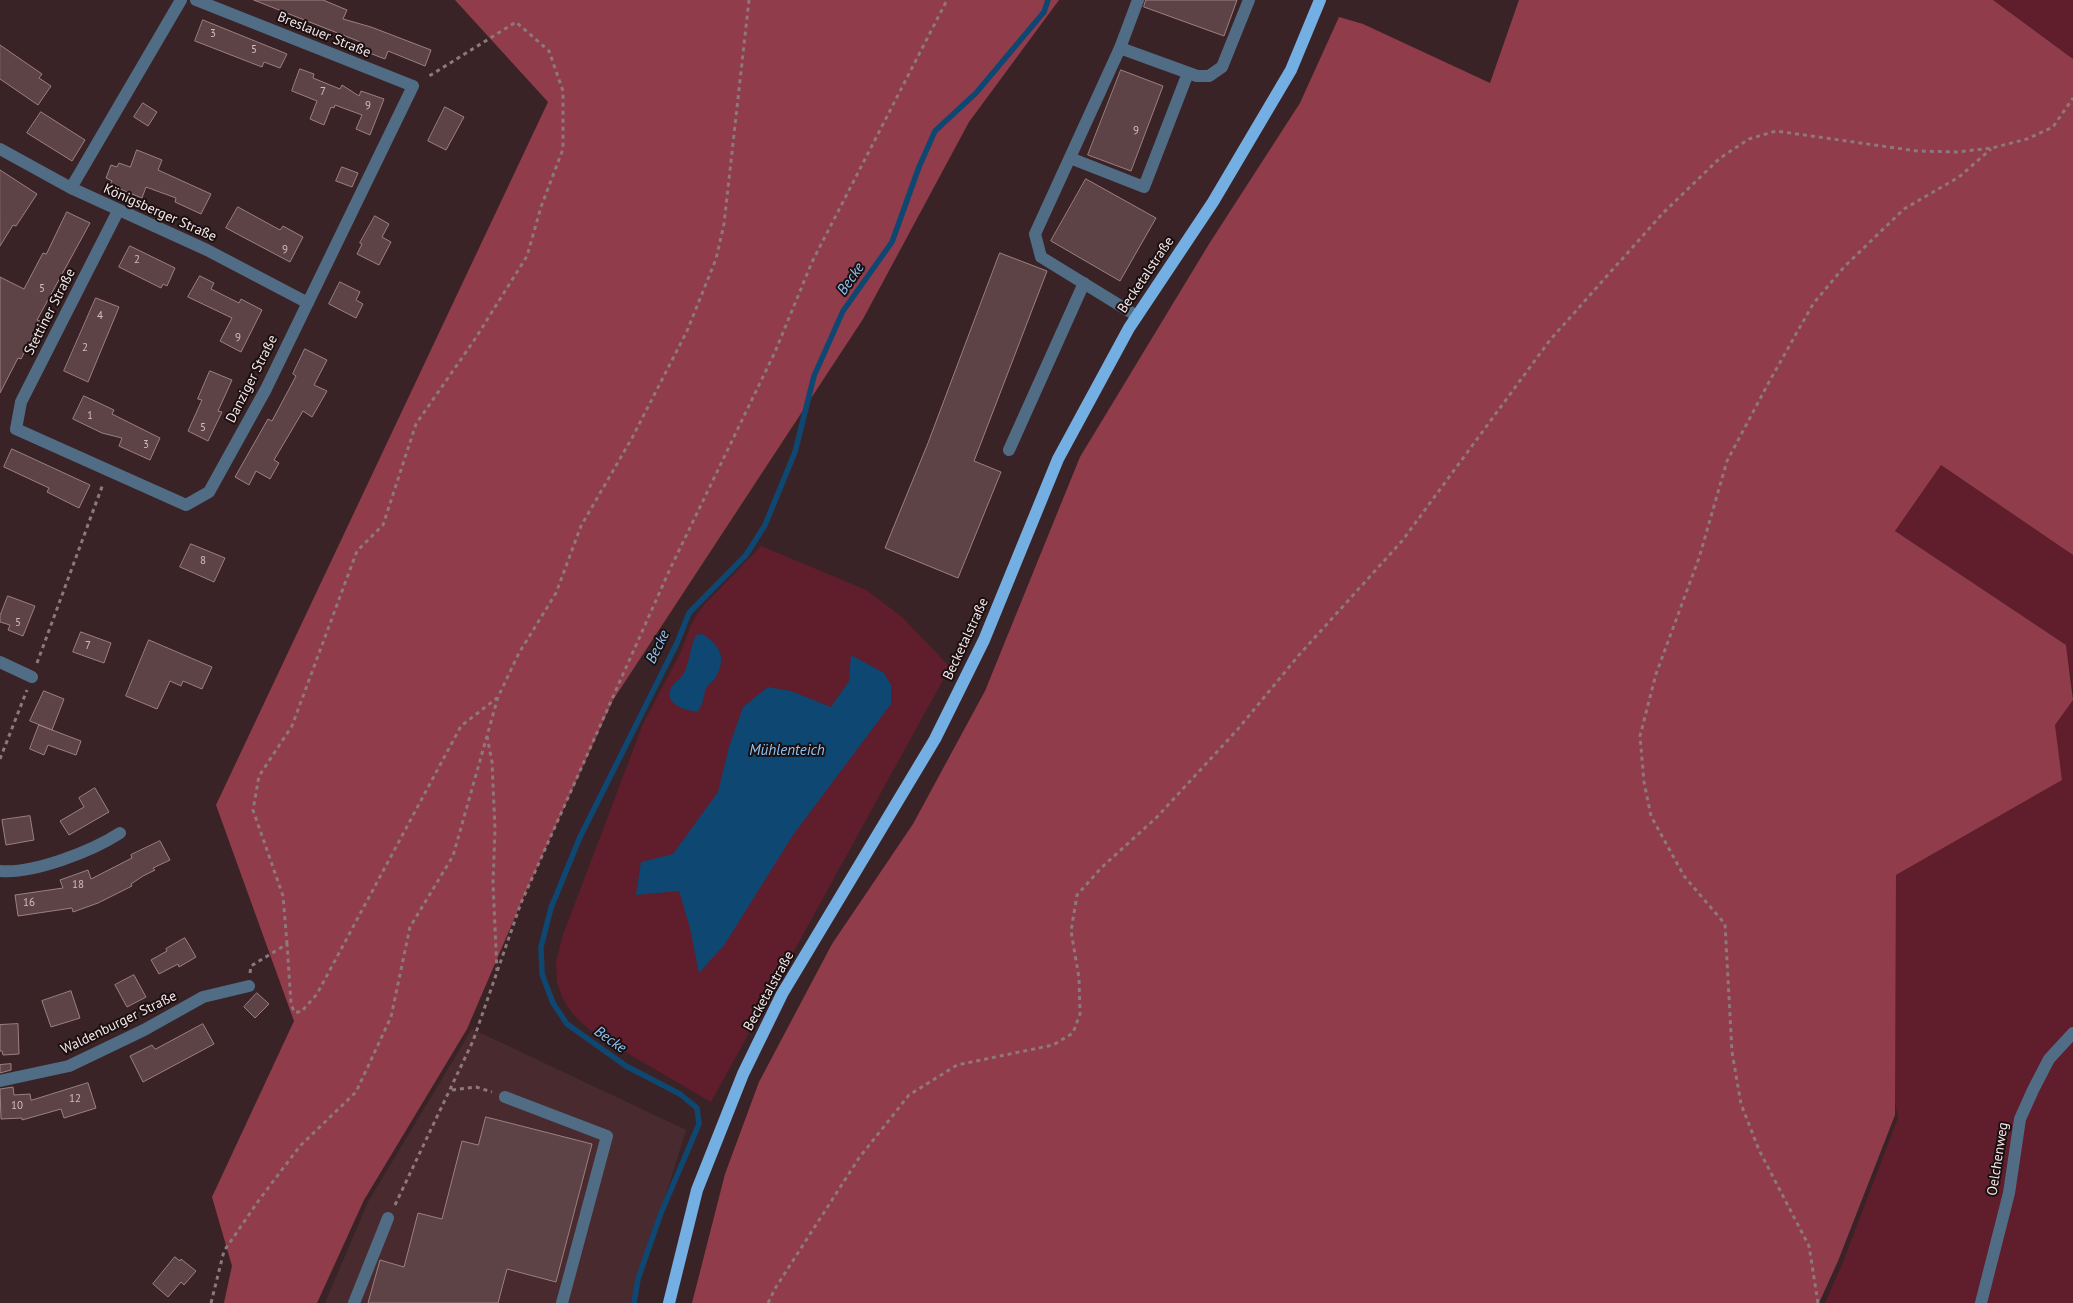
<!DOCTYPE html>
<meta charset="utf-8">
<style>
body{margin:0}
canvas{display:block;background:#3a2326}
</style>
<canvas width="2073" height="1303"></canvas>
<script>
const context = document.querySelector('canvas').getContext('2d');
context.lineJoin = 'round';
function paint(path, color) { context.fillStyle = color; context.fill(path, 'evenodd'); }
function stroke(path, color, width, dash) { context.strokeStyle = color; context.lineWidth = width; context.lineCap = dash ? 'butt' : 'round'; context.setLineDash(dash || []); context.stroke(path); }
function label(font, color, halo, rows, align = 'center') {
  context.font = font + ' "PT Sans",sans-serif'; context.lineWidth = 4; context.setLineDash([]); context.textBaseline = 'middle'; context.strokeStyle = halo; context.fillStyle = color; for (const [text, x, y, turn = 0] of rows) {
    context.save(); context.translate(x, y); context.rotate((+turn || 0) * Math.PI / 180); context.textAlign = isNaN(turn) ? turn : align; if (halo) context.strokeText(text, 0, 0); context.fillText(text, 0, 0); context.restore();
  }
}
const built = new Path2D(`
 M472 1029 686 1130 632 1303H325L368 1202Z`);
const green = new Path2D(`
 M1993 0H2073V59Z
 M1941 465 2073 555V689L2066 645 1895 531Z
 M761 546 866 590 901 616 950 667 711 1102 593 1033 572 1013 563 999 557 982 556 962 563 935 643 724 681 652 691 625 702 607Z
 M2073 700V1030L2031 1088 2008 1192 1979 1303H1825L1843 1262 1898 1118 1895 1102 1896 875 2062 780 2055 725Z
 M2073 1038V1303H1985L2023 1120 2055 1058Z`);
const forest = new Path2D(`
 M455 0H1059L969 122 863 319 613 700 521 903 467 1029 364 1200 317 1303H224L232 1266 212 1197 294 1021 216 805 548 102Z
 M1519 0H1993L2073 59V555L1941 465 1895 531 2066 645 2073 700 2055 725 2062 780 1896 875 1895 1115 1838 1261 1819 1303H692L725 1174 759 1082 832 944 913 824 985 691 1080 457 1209 244 1300 103 1339 17 1363 24 1490 83Z`);
const water = new Path2D(`
 M703 634C720 647 727 656 716 677 714 681 708 684 706 688 703 697 704 703 698 711 687 712 663 704 671 688 674 682 681 679 684 673 690 661 690 647 696 635Z
 M851 655 884 673 891 685V704L793 835 725 944 699 973 690 928 679 891 636 895 641 862 673 854 718 792 729 747 743 707 768 687 791 691 831 707 849 681Z`);
const stream = new Path2D(`
 M634 1303 638 1279 661 1213 699 1124 697 1108 680 1094 626 1066 567 1024 553 1003 542 974 541 947 551 908 580 837 677 643 689 613 746 555 765 525 795 452 814 376 843 311 892 242 919 167 935 131 976 93 1044 12 1048 0`);
const building = new Path2D(`
 M254 0H323L347 10 343 19 371 27 431 50 425 66 388 51 385 59 359 49 362 43Z
 M1146 0H1237L1224 36 1144 7Z
 M203 20 287 54 280 68 264 62 262 67 195 41Z
 M0 45 42 74 39 78 51 86 38 105 0 79Z
 M300 69 314 74 313 78 340 89 342 85 359 96 361 91 384 99 370 135 356 129 362 115 335 105 334 108 331 107 324 125 310 119 317 101 292 91Z
 M1121 70 1163 86 1131 171 1088 155Z
 M143 103 157 112 148 126 134 117Z
 M445 107 464 117 446 150 428 141Z
 M41 112 85 140 72 161 27 133Z
 M137 150 162 160 158 170 211 194 201 214 175 202 176 198 146 187 142 198 110 185 112 181 106 178 111 165 117 167 119 163 130 167Z
 M342 167 358 173 352 187 336 181Z
 M0 170 37 194 16 226 13 225 0 246Z
 M1086 179 1156 218 1120 281 1051 241Z
 M238 207 280 230 283 226 303 237 290 262 226 228Z
 M67 212 90 223 37 320 40 321 21 359 18 358 0 393V277L24 289 43 253 46 254Z
 M375 216 389 224 382 237 391 242 379 265 357 254 362 244 360 243Z
 M130 246 175 268 167 286 163 284 161 288 119 267Z
 M1000 253 1047 271 974 461 1001 472 958 578 885 548 928 443Z
 M200 276 214 283 211 289 239 303 241 299 262 310 241 352 220 341 232 318 188 297Z
 M340 282 360 292 356 300 363 304 356 318 329 304Z
 M96 298 119 307 88 382 64 371Z
 M305 349 327 360 314 385 327 391 312 417 303 411 274 460 279 463 270 479 256 471 249 485 235 477 268 419 272 421 296 376 293 374Z
 M210 371 232 380 218 411 222 412 208 441 188 431 202 400 198 399Z
 M84 396 114 410 112 414 160 438 150 460 119 446 122 438 102 433 73 419Z
 M12 449 90 485 79 508 47 492 49 488 4 467Z
 M191 544 225 558 214 582 180 567Z
 M8 596 35 606 23 636 8 630 10 625 0 622V616Z
 M81 632 111 643 104 663 73 652Z
 M149 640 212 667 202 689 183 681 181 686 170 681 157 709 126 696Z
 M44 691 64 699 52 730 30 721Z
 M39 725 81 741 76 755 48 745 44 755 30 749Z
 M95 788 109 812 69 835 60 821 84 807 79 798Z
 M30 816 34 840 6 845 2 820Z
 M160 841 170 860 153 868 155 870 143 876 131 884 132 886 98 903 73 912 72 908 18 916 15 895 63 888 60 880 88 870 91 879 132 858 131 855Z
 M185 938 196 957 179 967 178 964 159 974 151 960 167 951 166 949Z
 M134 975 146 997 127 1007 115 985Z
 M71 991 80 1018 51 1027 42 1001Z
 M257 993 269 1004 255 1018 244 1007Z
 M18 1024 19 1054 3 1055 2 1051H0V1025Z
 M203 1024 214 1044 143 1082 130 1056 152 1045 155 1049Z
 M11 1064V1070L0 1073V1065Z
 M88 1083 96 1108 64 1118 61 1109 22 1120V1118L1 1119 0 1089 13 1087 14 1095 30 1094 31 1100Z
 M486 1117 592 1144 556 1282 507 1269 498 1303H368L380 1260 404 1267 418 1213 442 1219 462 1141 478 1145Z
 M175 1257 180 1261 181 1259 196 1271 184 1285 181 1282 168 1297 153 1284Z`);
const path = new Path2D(`
 M37 663 103 484
 M487 736 492 762 495 829 493 883 497 971
 M0 759 27 690
 M287 944 283 896 253 810 259 776 292 726 357 551 383 525 416 424 475 339 527 256 541 207 563 149V91L549 51 516 22 426 78
 M250 973 251 966 287 944 291 1003 294 1012H301L317 994 461 726 497 698
 M452 1090 476 1087 492 1092
 M395 1205 473 1041 521 903 670 569 775 352 812 262 947 0
 M211 1303 224 1251 259 1200 300 1146 356 1092 391 1017 410 927 453 856 498 697 519 653 556 593 581 526 632 438 687 331 716 259 724 224 749 0
 M768 1303 776 1287 859 1158 909 1095 957 1065 1053 1045 1073 1033 1080 1014 1079 978 1071 931 1077 895 1101 868 1157 817 1238 729 1299 655 1402 541 1550 340 1663 213 1720 158 1749 139 1776 131 1917 151 1957 152 1992 148 2027 139 2053 127 2073 98
 M1818 1303 1809 1246 1759 1150 1741 1104 1732 1052 1725 924 1684 876 1651 816 1644 782 1640 736 1656 674 1699 558 1727 461 1769 382 1813 304 1844 267 1904 209 1959 177 1991 149`);
const minor = new Path2D(`
 M1120 48 1197 76H1209L1222 67 1249 0
 M0 149 71 188 207 250 308 303
 M1070 158 1144 187 1188 73
 M71 188 181 0
 M118 211 21 402 16 429 186 505 209 492 266 389 413 86 196 0
 M1137 316 1041 257 1035 234 1120 48 1138 0
 M1009 450 1084 283
 M0 662 32 677
 M0 871C34 874 92 851 120 833
 M0 1081 69 1066 144 1030 203 997 249 986
 M505 1097 607 1136 562 1303
 M354 1303 388 1218
 M1981 1303 2009 1193 2020 1119 2033 1090 2049 1059 2073 1033`);
const major = new Path2D(`
 M669 1303 697 1190 743 1074 782 994 935 739 984 640 1058 459 1129 328 1213 202 1291 70 1320 0`);
const numberNames = [
 ["3",213,34],
 ["5",254,50],
 ["7",323,92],
 ["9",368,106],
 ["9",1136,131],
 ["9",285,250],
 ["2",137,260],
 ["5",42,289],
 ["4",100,316],
 ["9",238,338],
 ["2",85,348],
 ["1",90,416],
 ["5",203,428],
 ["3",146,445],
 ["8",203,561],
 ["5",18,623],
 ["7",88,646],
 ["18",78,885],
 ["16",29,903],
 ["12",75,1099],
 ["10",17,1106]
];
const streetNames = [
 ["Breslauer Straße",324,35,22],
 ["Königsberger Straße",160,213,24],
 ["Becketalstraße",1146,275,-56],
 ["Stettiner Straße",50,312,-63],
 ["Danziger Straße",252,379,-63],
 ["Becketalstraße",966,639,-65],
 ["Becketalstraße",769,991,-61],
 ["Waldenburger Straße",119,1023,-26],
 ["Oelchenweg",1998,1159,-81]
];
const waterNames = [
 ["Becke",851,279,-55],
 ["Becke",658,647,-64],
 ["Mühlenteich",787,751],
 ["Becke",610,1040,35]
];
paint(built, '#492b2f');
paint(green, '#601d2b');
paint(forest, '#903c4b');
paint(water, '#0d4772');
stroke(stream, '#0d4772', 5.5);
paint(building, '#5d4346');
stroke(building, '#9c7f82', 1);
stroke(path, '#8d787b', 3, [4, 4]);
stroke(minor, '#516d86', 12);
stroke(major, '#74afe3', 12);
label('11px', '#d0bdc0', null, numberNames);
label('14px', '#f7e6e8', '#1a1011', streetNames);
label('italic 15px', '#90c4f4', '#1a1011', waterNames);
</script>
